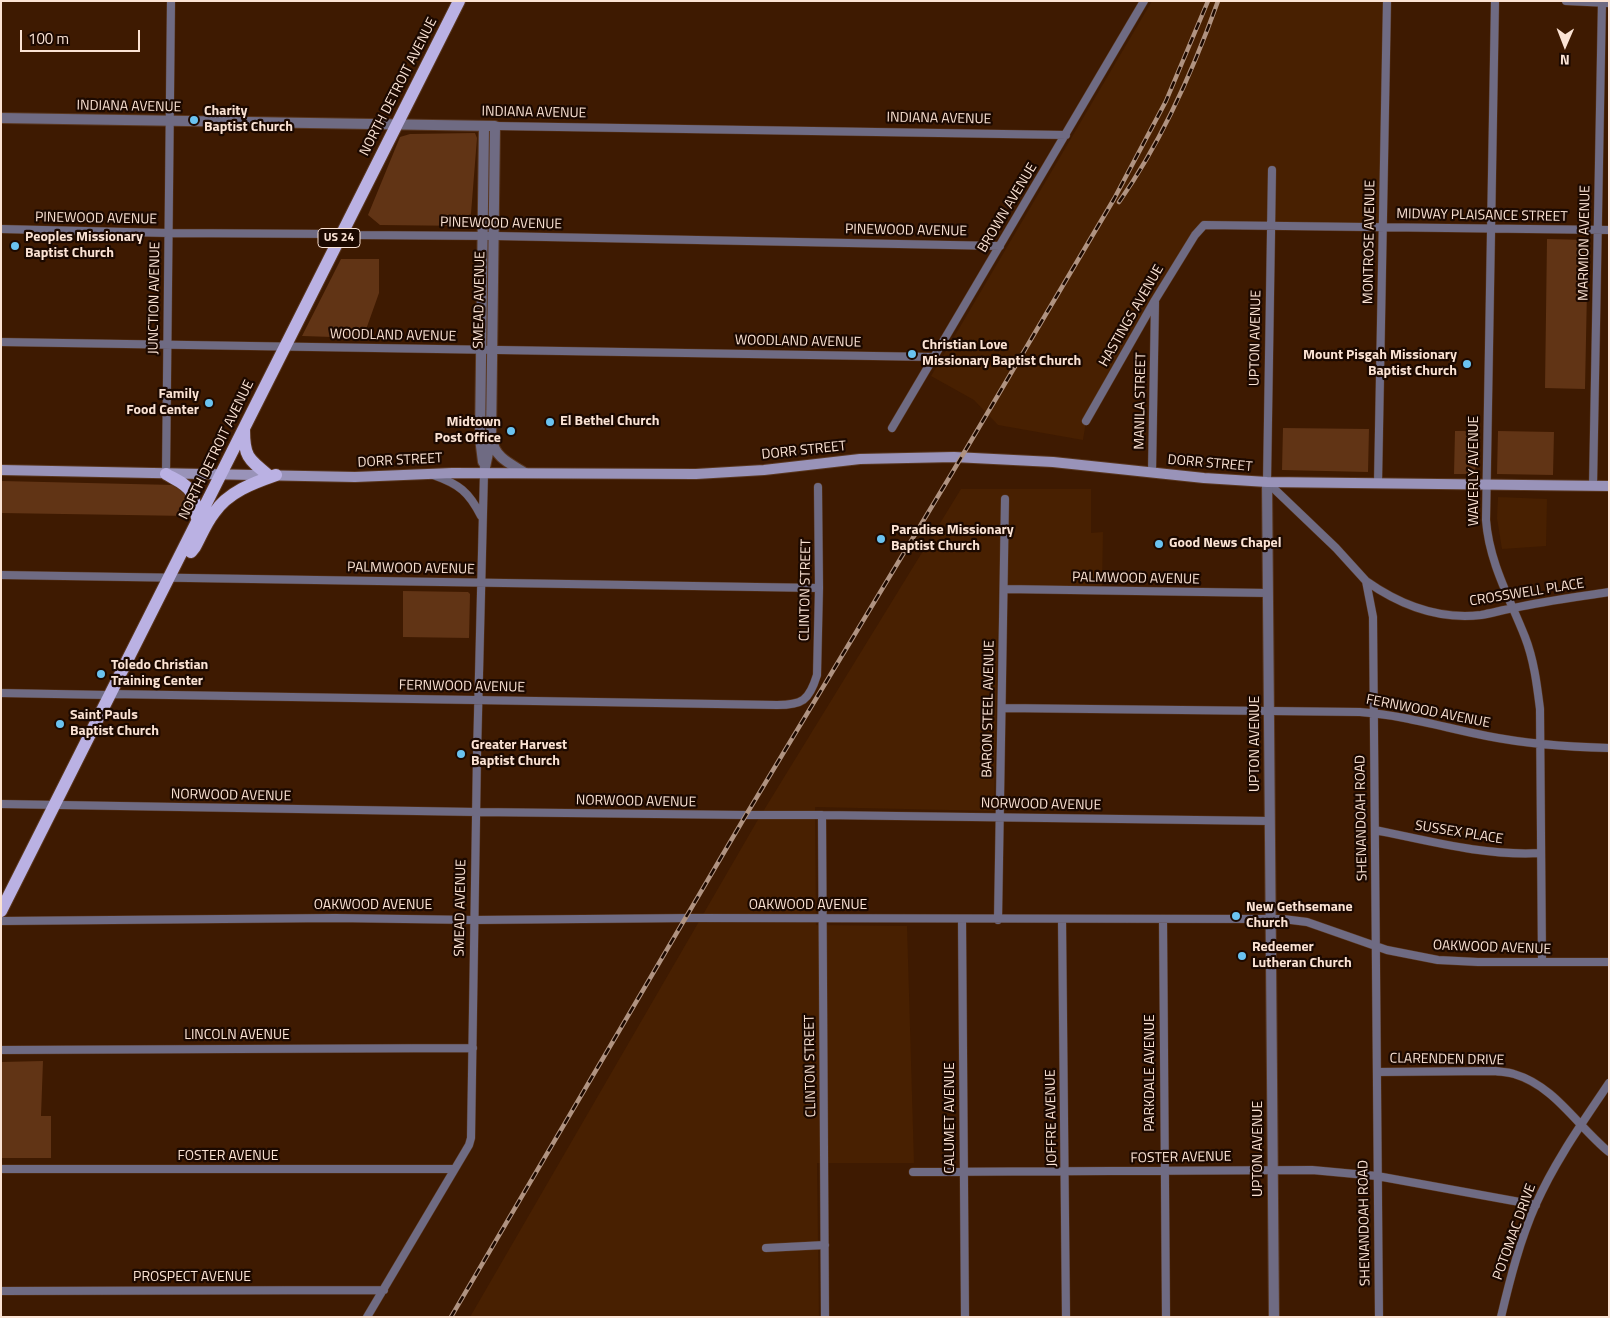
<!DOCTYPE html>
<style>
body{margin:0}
#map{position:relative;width:1610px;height:1318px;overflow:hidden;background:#3e1a01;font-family:"Titillium Web",sans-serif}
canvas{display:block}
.frame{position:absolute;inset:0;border:2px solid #fbe3d4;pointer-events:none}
.north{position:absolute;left:1540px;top:20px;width:50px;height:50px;-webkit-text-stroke:4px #1c0900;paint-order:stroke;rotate:181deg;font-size:14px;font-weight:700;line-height:20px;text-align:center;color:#fbe3d4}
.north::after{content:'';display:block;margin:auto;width:18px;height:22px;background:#fbe3d4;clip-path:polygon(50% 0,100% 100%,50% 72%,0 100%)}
.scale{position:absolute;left:20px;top:30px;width:120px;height:22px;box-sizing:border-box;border:2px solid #fbe3d4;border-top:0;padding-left:6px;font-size:15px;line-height:18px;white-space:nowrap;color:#fbe3d4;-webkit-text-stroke:4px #1c0900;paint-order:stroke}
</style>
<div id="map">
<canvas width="1610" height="1318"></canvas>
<div class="frame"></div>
<div class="north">N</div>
<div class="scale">100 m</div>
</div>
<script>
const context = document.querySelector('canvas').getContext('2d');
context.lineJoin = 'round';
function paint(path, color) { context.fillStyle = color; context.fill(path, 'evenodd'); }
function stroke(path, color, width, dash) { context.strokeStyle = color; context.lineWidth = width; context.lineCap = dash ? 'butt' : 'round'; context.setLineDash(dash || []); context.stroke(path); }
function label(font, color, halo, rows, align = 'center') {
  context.font = font + ' "Titillium Web",sans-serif'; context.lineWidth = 4.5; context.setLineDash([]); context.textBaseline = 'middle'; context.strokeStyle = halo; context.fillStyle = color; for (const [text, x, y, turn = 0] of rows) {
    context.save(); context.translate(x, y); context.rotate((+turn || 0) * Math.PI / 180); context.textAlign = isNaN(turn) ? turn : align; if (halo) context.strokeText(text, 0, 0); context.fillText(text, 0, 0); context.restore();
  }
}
const built = new Path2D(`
 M1152 1H1387L1382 227 1204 225 1086 421 1083 440 998 425 974 400 931 376Z
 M961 489H1091V533L1103 532 1102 588 999 586 994 811 815 807 816 925 907 926 914 1163H817L819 1317H470L756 823Z
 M1498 497 1547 499 1546 546 1502 549 1497 518Z`);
const green = new Path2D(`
 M475 133 477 138 470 226 380 225 368 215 400 137 410 134Z
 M1547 239 1588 240 1585 389 1545 388Z
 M341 259H379V293L363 338 302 336Z
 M1283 428 1369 429 1368 472 1282 470Z
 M1455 431H1477L1475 474H1454Z
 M1498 431 1554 432 1553 475 1497 474Z
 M1 481 175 485C189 493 188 501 189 516L1 513Z
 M403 591 468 592 470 594 469 638 403 637Z
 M43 1061 41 1116H51V1158H1V1062Z`);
const minor = new Path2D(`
 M1495 1 1486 520C1489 562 1510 599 1525 637 1534 660 1537 685 1540 709L1542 962
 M1566 1 1609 3
 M495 126 1066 135
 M1272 170 1267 482 1336 548 1366 581 1373 617 1379 1317
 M1 229 168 233 341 234 352 235 495 236 1000 246
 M1 342 935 357
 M1086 421 1155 300 1195 235 1204 225 1609 230
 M892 428 1144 1
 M1152 472 1155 302
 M166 474 171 1
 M433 475C459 484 469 492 481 516
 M1378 483 1387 1
 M1593 486 1602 1
 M1 575 819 588
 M1366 581C1400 605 1438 620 1481 615 1492 613 1503 610 1514 608 1545 601 1577 597 1609 592
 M1004 589 1268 593
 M1 693 109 695
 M110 694 777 705C802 705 809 701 817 675L819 588 818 487
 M1002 708 1360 712C1403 715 1446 728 1487 736 1527 744 1569 747 1609 748
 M1 804 476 812 746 815H822L1270 821
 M822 815 825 1317
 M1375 830C1430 841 1484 856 1540 853
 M962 919 965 1317
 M1062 919 1066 1317
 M998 920 1005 499
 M1163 920 1166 1317
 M1 921 335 918 474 920 692 918 1283 919 1307 922 1387 950 1438 960 1478 962H1609
 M1 1050 473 1048
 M1377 1072 1495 1071C1501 1072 1508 1072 1514 1074 1555 1086 1577 1126 1609 1152
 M1 1169H454
 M913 1172 1312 1170 1377 1176 1536 1205
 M766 1248 825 1245
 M1 1291 384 1290
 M367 1317 469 1145 471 1138 477 755 484 472
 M1501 1317C1510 1279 1520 1240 1536 1204 1555 1161 1583 1122 1609 1083`);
const tertiary = new Path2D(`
 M1 118 495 126 491 439 484 472
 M492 440C495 458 511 464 525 473
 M483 462 480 438 484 126
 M1267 482 1274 1317`);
const secondary = new Path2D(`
 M1 470 355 477 452 473 696 474 764 470 860 459 954 457 1053 462 1204 478 1267 482 1609 486`);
const primary = new Path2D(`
 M244 430C244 456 248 459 268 475
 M166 474C174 479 188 484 192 494 196 502 195 513 198 522
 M191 552 195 547C201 536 206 523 214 513 228 492 253 483 276 475
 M1 911 459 1`);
const rail = new Path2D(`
 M1119 202C1162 141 1193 71 1218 1
 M451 1317 746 815 952 473 1114 199 1166 101 1208 1`);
const markers = [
 [194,120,5,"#6ac3f1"],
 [15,246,5,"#6ac3f1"],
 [912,354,5,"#6ac3f1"],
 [1467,364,5,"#6ac3f1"],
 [209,403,5,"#6ac3f1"],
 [550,422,5,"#6ac3f1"],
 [511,431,5,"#6ac3f1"],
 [881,539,5,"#6ac3f1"],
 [1159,544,5,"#6ac3f1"],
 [101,674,5,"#6ac3f1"],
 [60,724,5,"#6ac3f1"],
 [461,754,5,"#6ac3f1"],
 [1236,916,5,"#6ac3f1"],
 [1242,956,5,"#6ac3f1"]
];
const shields = [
 [339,238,42]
];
const shieldNames = [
 ["US 24",339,238]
];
const streetNames = [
 ["NORTH DETROIT AVENUE",399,87,-63],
 ["INDIANA AVENUE",129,107,1],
 ["INDIANA AVENUE",534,113,1],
 ["INDIANA AVENUE",939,119,1],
 ["BROWN AVENUE",1008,208,-59],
 ["MIDWAY PLAISANCE STREET",1482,216,1],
 ["PINEWOOD AVENUE",96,219,1],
 ["PINEWOOD AVENUE",501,224,1],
 ["PINEWOOD AVENUE",906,231,1],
 ["MONTROSE AVENUE",1370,242,-89],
 ["MARMION AVENUE",1585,243,-89],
 ["JUNCTION AVENUE",155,298,-89],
 ["SMEAD AVENUE",480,300,-89],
 ["HASTINGS AVENUE",1132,316,-60],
 ["WOODLAND AVENUE",393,336,1],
 ["UPTON AVENUE",1256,338,-89],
 ["WOODLAND AVENUE",798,342,1],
 ["MANILA STREET",1141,401,-89],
 ["NORTH DETROIT AVENUE",217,450,-64],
 ["DORR STREET",804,451,-6],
 ["DORR STREET",400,461,-3],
 ["DORR STREET",1210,464,5],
 ["WAVERLY AVENUE",1475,471,-90],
 ["PALMWOOD AVENUE",411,569,1],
 ["PALMWOOD AVENUE",1136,579,1],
 ["CLINTON STREET",806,590,-89],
 ["CROSSWELL PLACE",1527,593,-9],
 ["FERNWOOD AVENUE",462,687,1],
 ["BARON STEEL AVENUE",989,709,-89],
 ["FERNWOOD AVENUE",1428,712,11],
 ["UPTON AVENUE",1256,744,-90],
 ["NORWOOD AVENUE",231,796,1],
 ["NORWOOD AVENUE",636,802,1],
 ["NORWOOD AVENUE",1041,805,1],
 ["SHENANDOAH ROAD",1362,818,-91],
 ["SUSSEX PLACE",1459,833,9],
 ["OAKWOOD AVENUE",373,906],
 ["OAKWOOD AVENUE",808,906],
 ["SMEAD AVENUE",461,908,-89],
 ["OAKWOOD AVENUE",1492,948,2],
 ["LINCOLN AVENUE",237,1036],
 ["CLARENDEN DRIVE",1447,1060,1],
 ["CLINTON STREET",811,1066,-91],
 ["PARKDALE AVENUE",1151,1073,-90],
 ["CALUMET AVENUE",951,1118,-90],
 ["JOFFRE AVENUE",1052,1118,-91],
 ["UPTON AVENUE",1259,1149,-90],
 ["FOSTER AVENUE",228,1157],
 ["FOSTER AVENUE",1181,1158,-1],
 ["SHENANDOAH ROAD",1365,1223,-91],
 ["POTOMAC DRIVE",1515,1232,-70],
 ["PROSPECT AVENUE",192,1278]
];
const poiNames = [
 ["Charity",204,112],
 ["Baptist Church",204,128],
 ["Peoples Missionary",25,238],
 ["Baptist Church",25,254],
 ["Christian Love",922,346],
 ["Missionary Baptist Church",922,362],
 ["Mount Pisgah Missionary",1457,356,"right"],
 ["Baptist Church",1457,372,"right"],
 ["Family",199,395,"right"],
 ["Food Center",199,411,"right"],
 ["El Bethel Church",560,422],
 ["Midtown",501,423,"right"],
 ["Post Office",501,439,"right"],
 ["Paradise Missionary",891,531],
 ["Baptist Church",891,547],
 ["Good News Chapel",1169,544],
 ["Toledo Christian",111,666],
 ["Training Center",111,682],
 ["Saint Pauls",70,716],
 ["Baptist Church",70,732],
 ["Greater Harvest",471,746],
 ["Baptist Church",471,762],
 ["New Gethsemane",1246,908],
 ["Church",1246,924],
 ["Redeemer",1252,948],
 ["Lutheran Church",1252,964]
];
paint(built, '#482001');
paint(green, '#613415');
stroke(minor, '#58361f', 9);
stroke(tertiary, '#58361f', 12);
stroke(secondary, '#58361f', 12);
stroke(primary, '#58361f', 14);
stroke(minor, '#6f6b83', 8);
stroke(tertiary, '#6f6b83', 10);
stroke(secondary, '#9993b9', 10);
stroke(primary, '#bab1e3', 12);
stroke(rail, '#b09381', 4.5);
stroke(rail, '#1c0900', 2.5, [8]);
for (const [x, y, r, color] of markers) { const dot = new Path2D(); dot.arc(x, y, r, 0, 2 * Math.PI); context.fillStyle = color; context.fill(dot); stroke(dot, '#1c0900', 2); }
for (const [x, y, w] of shields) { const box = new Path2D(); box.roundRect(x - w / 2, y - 9.5, w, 19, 4); context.fillStyle = '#1c0900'; context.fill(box); stroke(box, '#fbe3d4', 1); }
label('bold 12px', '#fbe3d4', null, shieldNames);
label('14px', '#fbe3d4', '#1c0900', streetNames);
label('bold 14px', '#fbe3d4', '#1c0900', poiNames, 'left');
</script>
